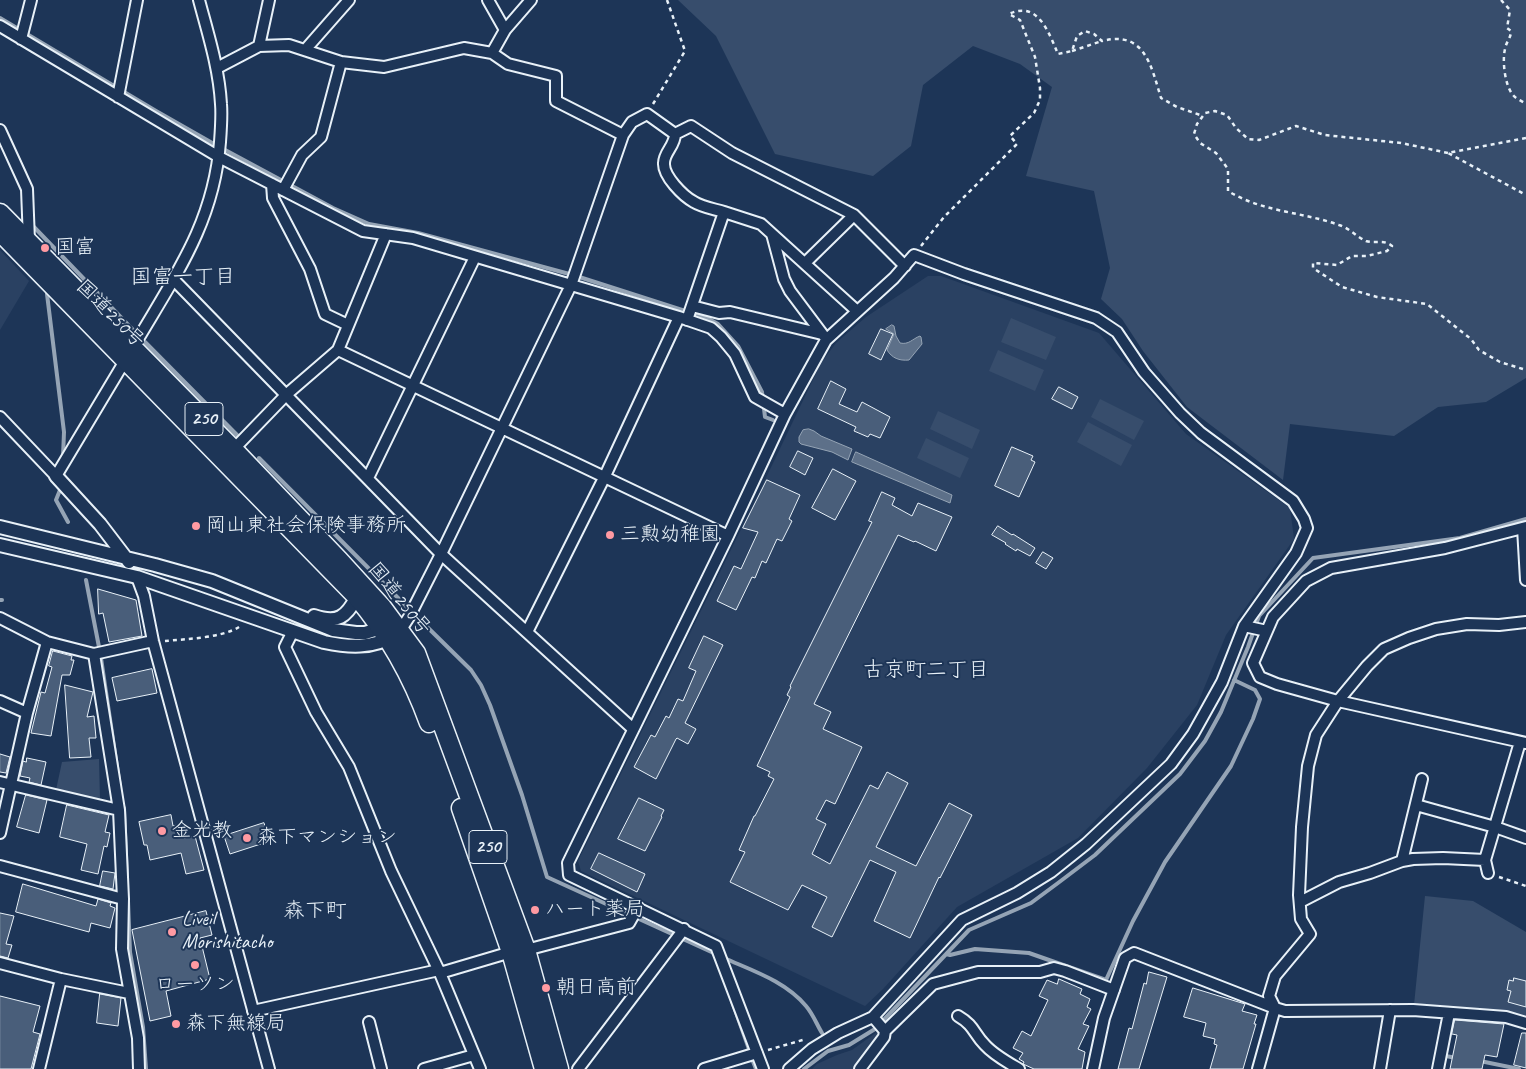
<!DOCTYPE html>
<meta charset="utf-8">
<style>
body{margin:0}
canvas{display:block;background:#1d3557}
</style>
<canvas width="1526" height="1069"></canvas>
<script>
const context = document.querySelector('canvas').getContext('2d');
context.lineJoin = 'round';
function paint(path, color) { context.fillStyle = color; context.fill(path, 'evenodd'); }
function stroke(path, color, width, dash) { context.strokeStyle = color; context.lineWidth = width; context.lineCap = dash ? 'butt' : 'round'; context.setLineDash(dash || []); context.stroke(path); }
function label(font, color, halo, rows, align = 'center') {
  context.font = font + ' Caveat,"Klee One",sans-serif'; context.lineWidth = 4; context.setLineDash([]); context.textBaseline = 'middle'; context.strokeStyle = halo; context.fillStyle = color; for (const [text, x, y, turn = 0] of rows) {
    context.save(); context.translate(x, y); context.rotate((+turn || 0) * Math.PI / 180); context.textAlign = isNaN(turn) ? turn : align; if (halo) context.strokeText(text, 0, 0); context.fillText(text, 0, 0); context.restore();
  }
}
const built = new Path2D(`
 M0 250 29 281 0 330Z
 M928 276H941L1099 333 1186 434 1290 508 1294 539 1226 635 1197 705 1147 768 1078 838 957 907 883 989 865 1006 581 871 578 861 753 505 821 363 836 343 866 317Z
 M877 1032 879 1035 876 1042 855 1069H812L817 1064 837 1055 852 1050Z`);
const green = new Path2D(`
 M678 0H1526V378L1486 402 1438 407 1394 436 1290 424 1283 480 1187 407 1143 351 1122 319 1101 299 1110 268 1094 191 1026 176 1052 87 1020 64 973 46 923 85 911 146 873 176 775 154 716 36Z
 M1011 318 1056 337 1046 360 1001 342Z
 M998 350 1044 370 1035 391 989 371Z
 M1100 399 1144 421 1134 440 1091 417Z
 M938 411 980 430 972 449 930 429Z
 M1088 422 1132 445 1121 466 1077 442Z
 M926 438 969 458 960 478 917 458Z
 M99 759 100 800 56 790 62 762Z
 M1425 896 1473 901 1526 932V1018L1507 1013 1414 1005Z`);
const water = new Path2D(`
 M892 325 894 326 896 336 900 343C909 345 912 339 920 336L921 337 922 344 909 360C899 361 892 358 887 350L894 334 886 329Z
 M809 429 814 431 821 436 852 449 848 460 832 452 801 444 799 442V437L803 430Z
 M856 452 952 495 950 503 852 462Z`);
const stream = new Path2D(`
 M0 18 156 111 214 144 333 208 369 224 418 233 573 275 707 318 718 324 738 346 762 392 765 417 773 420
 M18 158 31 188
 M33 226 135 332
 M47 294 64 432 63 457
 M145 342 238 436
 M259 458 408 608
 M60 490 56 500 68 522
 M86 580 99 647
 M0 600H2
 M418 618 471 670 481 685 490 705 522 795 547 877 718 955
 M101 658 120 787
 M124 808 127 879
 M128 901 130 952 143 1027 146 1069
 M946 954 950 955 975 949 1029 953 1106 980 1133 921 1165 862 1231 766 1253 719 1260 699 1255 690 1234 680
 M724 958C753 971 785 981 806 1006 813 1014 817 1025 822 1033
 M732 1001 750 1052
 M1446 1056 1456 1058
 M752 1059 756 1069
 M1480 1061 1519 1069
 M804 1069 828 1051 849 1045 875 1029 969 930 1031 903 1058 883 1095 855 1180 774 1205 741 1221 712 1248 647 1259 616 1313 558 1460 538 1526 519`);
const building = new Path2D(`
 M881 329 893 334 881 360 869 354Z
 M831 381 846 389 839 404 857 412 862 402 890 417 880 438 870 434 868 437 854 431 856 427 818 409Z
 M1059 387 1078 397 1072 409 1052 399Z
 M1012 447 1033 456 1031 460 1035 462 1019 497 995 486Z
 M798 451 813 458 805 475 790 467Z
 M833 469 856 481 835 520 812 508Z
 M767 480 800 495 789 519 792 521 782 541 777 539 766 563 762 561 755 578 752 577 736 610 717 601 734 566 741 569 758 532 743 528Z
 M882 492 895 498 892 505 912 516 918 503 952 517 936 551 915 541 914 542 898 535 814 704 831 712 823 729 862 747 835 804 826 800 816 819 826 824 812 854 830 864 870 785 878 789 887 772 908 783 876 847 916 866 949 803 972 815 940 878 939 877 910 938 874 921 896 872 870 860 832 937 812 927 827 897 802 885 788 910 730 882 745 852 739 850 754 816H755L774 779 768 776 770 772 757 766 790 697 787 695 791 687 790 686 872 522 869 521Z
 M998 526 1012 535 1013 534 1035 548 1030 556 1017 549 1016 551 1005 544 1006 543 992 535Z
 M1043 552 1053 558 1046 569 1036 563Z
 M98 589 136 600 142 636 109 642 103 613 99 614Z
 M704 636 723 645 685 723 696 729 688 744 677 738 676 739 656 779 634 767 651 735 655 737 666 716 669 718 678 699 683 701 696 671 689 668Z
 M53 651 72 656 71 660H74L70 675H62L51 736 31 733 41 692 45 693 52 667 49 666Z
 M152 669 157 693 117 701 112 678Z
 M65 685 93 692 87 717 94 716 96 738H89L91 757 70 758Z
 M0 754 10 757 6 773 0 772Z
 M27 758 46 762 41 785 29 782 30 778 20 776 23 761 26 762Z
 M26 795 47 800 39 833 17 827Z
 M639 798 664 810 661 816 662 817 645 851 618 839Z
 M67 805 109 815 105 832 110 833 107 847 104 846 98 874 81 870 87 844 60 837Z
 M171 815 173 826 181 824 184 838 195 836 204 870 186 874 181 853 150 860 147 845H144L139 822Z
 M264 823 270 841 230 854 224 836Z
 M599 853 645 874 637 892 591 869Z
 M103 871 115 873 113 889 100 886Z
 M23 884 96 906 98 899 111 903 110 906 115 908 110 928 91 923 89 932 16 912Z
 M206 911 212 935 200 938 210 979 166 991 171 1016 150 1021 132 930Z
 M0 913 14 916 6 944 12 945 8 958 0 956Z
 M1149 972 1167 977 1139 1069H1118L1129 1028 1132 1029 1144 983 1146 984Z
 M1514 978 1526 981V1007L1508 1002 1511 991 1507 990 1509 980 1513 981Z
 M1059 979 1082 989 1080 994 1090 999 1087 1007 1091 1009 1083 1024 1089 1026 1078 1049 1085 1052 1082 1069H1034L1023 1064 1024 1062 1019 1059 1023 1053 1013 1048 1022 1031 1031 1036 1048 1000 1039 996 1047 980 1057 984Z
 M1193 988 1245 1004 1242 1011 1257 1015 1254 1024H1256L1243 1069H1210L1217 1045 1214 1044 1215 1039 1203 1036 1206 1023 1184 1017Z
 M100 994 121 998 118 1026 97 1023Z
 M0 996 40 1006 33 1032 40 1034 31 1069H0Z
 M1455 1020 1504 1024 1497 1057 1485 1055 1482 1069H1450L1457 1035 1452 1034Z
 M1522 1033H1526V1068L1514 1065Z`);
const path = new Path2D(`
 M1501 0 1510 10 1507 28 1511 31C1511 38 1506 42 1505 49 1502 61 1505 86 1513 95 1516 99 1522 101 1526 104
 M1072 51 1102 41
 M653 104 685 51 667 0
 M1526 138 1448 153 1526 195
 M1448 153 1401 143 1325 135 1296 126 1259 140 1248 139 1236 128 1227 115 1215 111 1205 113 1197 124 1194 134 1200 143 1216 153 1228 169V191C1262 212 1303 212 1339 225 1349 228 1357 237 1366 241 1375 244 1384 239 1392 246L1387 251 1367 256H1352L1337 265 1313 263V268L1342 287 1377 297 1427 304 1471 339 1479 350 1500 362 1526 370
 M921 246 944 217 1017 144 1010 136 1034 113 1040 100V88L1035 57 1020 20 1009 14C1038 0 1049 33 1058 54L1072 51 1077 36 1085 31 1094 34 1102 41C1145 30 1151 66 1161 98L1177 107 1203 116
 M165 641C186 639 221 638 239 627
 M1499 877 1526 886
 M768 1050 806 1039`);
const minor = new Path2D(`
 M488 0 505 30
 M0 26 219 157 363 231 413 238 679 317 711 328 721 337 735 354 755 397 785 414
 M21 39 31 0
 M259 46 269 0
 M305 50 349 0
 M492 53 505 30 531 0
 M217 68 259 46 289 45 341 62 384 67 464 48 492 53 508 64 556 76V101L623 135 571 285 441 554 409 617 400 631
 M118 97 137 0
 M0 130 27 189 29 241
 M675 134C675 146 664 152 664 163 663 176 683 196 694 202 702 207 714 209 724 212
 M623 135 632 122 647 114 675 134 691 126 732 153 854 215 905 266
 M272 184 273 198 310 269 325 314 348 325
 M283 190 302 155 321 137 341 62
 M772 234 784 279 790 291 823 335
 M805 263 854 215
 M174 280 441 554 632 728
 M692 306 719 313 730 312 822 334
 M687 320 724 212 761 224 857 311
 M338 350C467 412 598 473 728 536
 M0 417 56 476C84 430 111 384 138 339 177 273 214 221 220 142 221 129 222 116 221 104 219 68 208 34 199 0
 M230 453 287 394 338 350 386 234
 M368 478 475 257
 M1526 527 1445 548 1331 568 1306 581 1273 617 1253 663 1260 677 1277 684 1338 701 1526 743
 M1523 528 1526 580
 M137 577 144 596 153 641 269 1069
 M0 618 47 642 94 654 153 641
 M1244 626 1267 631
 M293 631 285 647 316 712 349 767 391 871 440 973 480 1069
 M527 632 605 476 679 317
 M94 654 119 810 123 899 122 949 138 1038 139 1069
 M0 701 27 713
 M0 782 119 810
 M1416 805 1495 827 1526 838
 M0 833 27 713 47 642
 M1402 861 1422 779
 M0 866 123 899
 M1488 873 1485 860 1520 742
 M1300 902 1339 882 1370 873 1402 861 1413 859 1443 858 1485 860
 M526 950 629 923 638 907
 M0 963 61 979 129 993
 M440 973 511 952
 M253 1011 439 970
 M958 1016C975 1026 973 1033 985 1045 994 1055 1007 1062 1019 1069
 M369 1022 381 1069
 M885 1031 933 984 978 972H1040L1054 968 1065 971 1114 990
 M39 1069 61 979
 M424 1069 474 1055
 M578 1069 684 929
 M704 1069 757 1053
 M763 1069 716 946 569 875 568 863 728 536 785 414 826 340 894 278 914 255 964 274 1096 318 1117 332 1144 372 1180 413 1201 433 1293 501 1304 519 1307 528 1296 553 1244 626 1222 682 1193 734 1171 764 1086 844 1051 872 1017 893 962 920 873 1017 838 1033 812 1049 789 1069
 M860 1069 884 1037 885 1031 873 1017
 M1093 1069 1104 1018 1125 958 1134 953 1275 1008 1285 1011 1413 1010 1506 1017 1526 1023
 M1258 1069 1275 1008 1269 996 1275 976 1310 934 1301 919 1299 895 1302 827 1308 766 1316 735 1338 701 1367 666 1384 649 1409 638 1436 629 1467 624 1499 625 1526 622
 M1380 1069 1390 1010
 M1438 1069 1449 1013`);
const tertiary = new Path2D(`
 M56 476 100 524 129 562
 M0 527 155 565 212 581 333 630 356 633H365L381 628 388 629
 M0 545 137 577 324 642C348 647 373 649 394 635
 M314 616C338 624 346 617 357 597`);
const trunk = new Path2D(`
 M0 213 233 449 339 560 382 607 416 653 526 950 559 1069
 M0 232 357 597C389 635 412 676 429 723
 M461 808 511 952 544 1069`);
const markers = [
 [45,248,5,"#ff9aa2"],
 [196,526,5,"#ff9aa2"],
 [610,535,5,"#ff9aa2"],
 [162,831,5,"#ff9aa2"],
 [247,838,5,"#ff9aa2"],
 [535,910,5,"#ff9aa2"],
 [172,932,5,"#ff9aa2"],
 [195,965,5,"#ff9aa2"],
 [546,988,5,"#ff9aa2"],
 [176,1024,5,"#ff9aa2"]
];
const shields = [
 [204,419,38],
 [488,847,38]
];
const shieldNames = [
 ["250",204,419],
 ["250",488,847]
];
const poiNames = [
 ["国富",55,248],
 ["岡山東社会保険事務所",206,526],
 ["三勲幼稚園",620,535],
 ["金光教",172,831],
 ["森下マンション",257,838],
 ["ハート薬局",545,910],
 ["Liveil",182,920],
 ["Morishitacho",182,943],
 ["ローソン",195,985,"center"],
 ["朝日高前",556,988],
 ["森下無線局",186,1024]
];
const streetNames = [
 ["国道250号",110,314,45],
 ["国道250号",399,599,51]
];
const neighbourhoodNames = [
 ["国富一丁目",183,277],
 ["古京町二丁目",926,670],
 ["森下町",315,911]
];
paint(built, '#2a4162');
paint(green, '#374d6c');
paint(water, '#5d7089');
stroke(water, '#95a4b5', 1);
stroke(stream, '#95a4b5', 4);
paint(building, '#495e7a');
stroke(building, '#e8f1f8', 1);
stroke(minor, '#e8f1f8', 14);
stroke(tertiary, '#e8f1f8', 16);
stroke(trunk, '#e8f1f8', 21);
stroke(path, '#e8f1f8', 2.5, [4, 4]);
stroke(minor, '#1d3557', 10);
stroke(tertiary, '#1d3557', 12);
stroke(trunk, '#1d3557', 18);
for (const [x, y, r, color] of markers) { const dot = new Path2D(); dot.arc(x, y, r, 0, 2 * Math.PI); context.fillStyle = color; context.fill(dot); stroke(dot, '#1d3557', 2); }
for (const [x, y, w] of shields) { const box = new Path2D(); box.roundRect(x - w / 2, y - 16.5, w, 33, 4); context.fillStyle = '#1d3557'; context.fill(box); stroke(box, '#e8f1f8', 1); }
label('bold 19px', '#e8f1f8', null, shieldNames);
label('20px', '#e8f1f8', '#1d3557', poiNames, 'left');
label('20px', '#e8f1f8', '#1d3557', streetNames);
label('21px', '#e8f1f8', '#1d3557', neighbourhoodNames);
</script>
